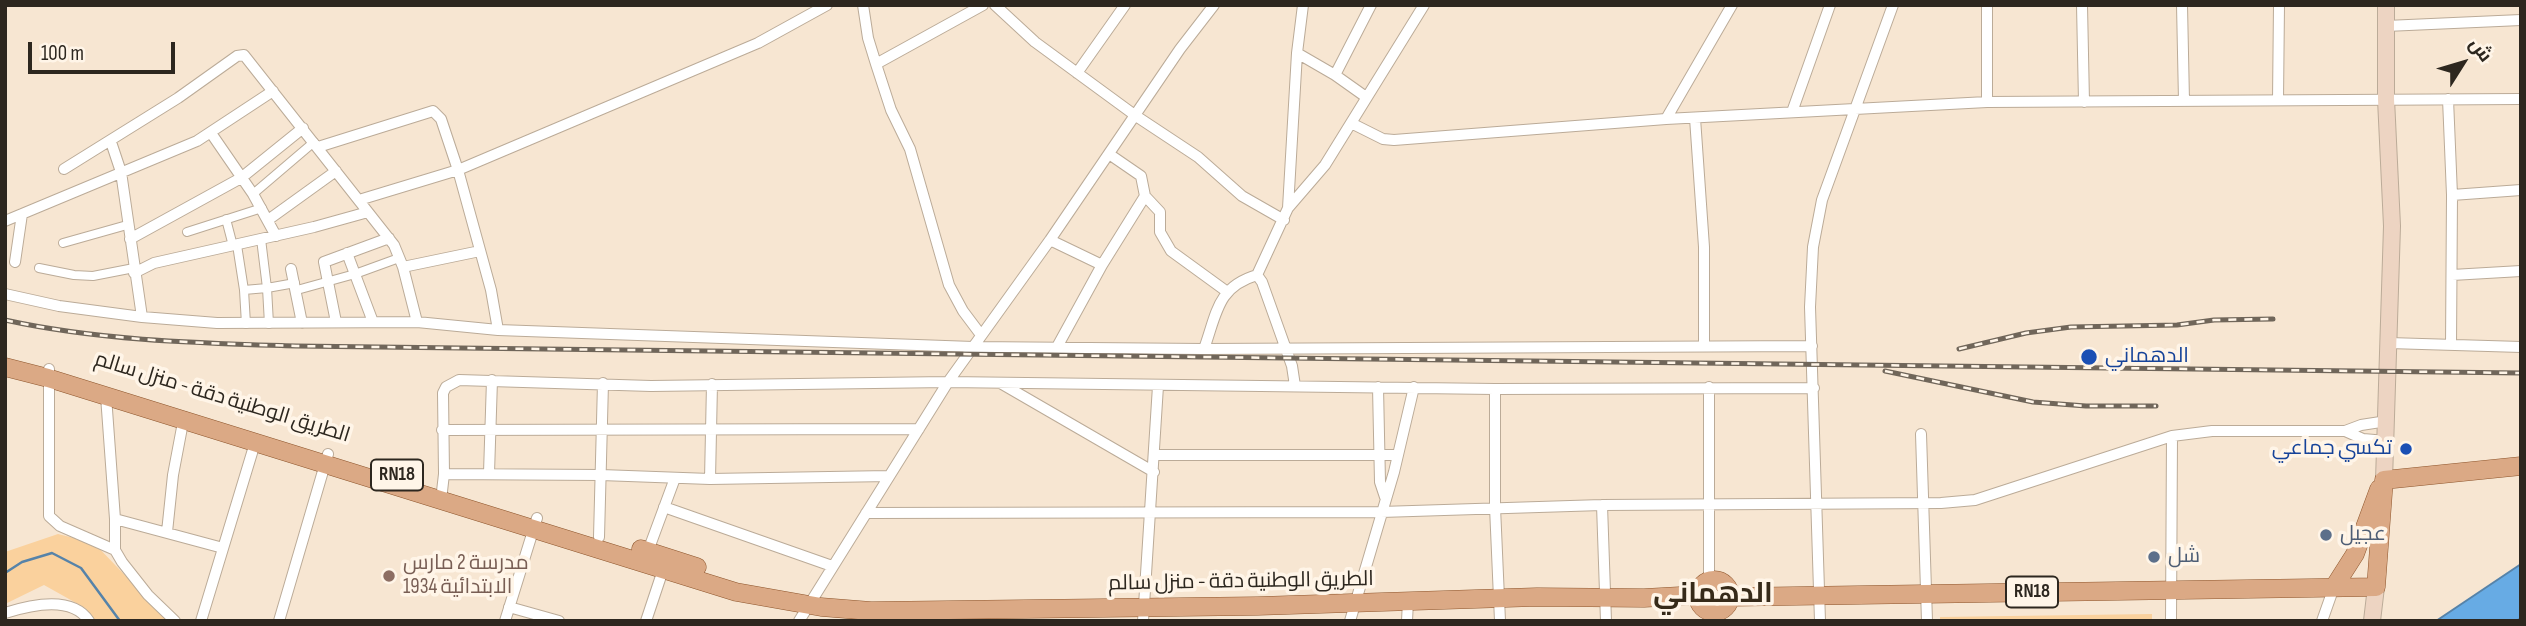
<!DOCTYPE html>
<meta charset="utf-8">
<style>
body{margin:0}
#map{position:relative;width:2526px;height:626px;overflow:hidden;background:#f7e6d2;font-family:"Sofia Sans Condensed",Cairo,sans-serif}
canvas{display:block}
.frame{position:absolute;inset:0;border:7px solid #2d271f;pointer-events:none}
.north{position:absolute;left:2428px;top:28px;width:70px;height:70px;-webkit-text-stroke:5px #fff5e8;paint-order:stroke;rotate:53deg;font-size:19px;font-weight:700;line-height:28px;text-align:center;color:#2d271f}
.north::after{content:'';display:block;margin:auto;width:24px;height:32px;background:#2d271f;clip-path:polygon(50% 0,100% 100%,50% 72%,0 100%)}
.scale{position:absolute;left:28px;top:42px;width:147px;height:32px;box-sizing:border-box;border:4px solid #2d271f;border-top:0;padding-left:9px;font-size:21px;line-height:24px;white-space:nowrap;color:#2d271f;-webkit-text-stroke:5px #fff5e8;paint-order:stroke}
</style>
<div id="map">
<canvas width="2526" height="626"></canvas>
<div class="frame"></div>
<div class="north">ش</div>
<div class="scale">100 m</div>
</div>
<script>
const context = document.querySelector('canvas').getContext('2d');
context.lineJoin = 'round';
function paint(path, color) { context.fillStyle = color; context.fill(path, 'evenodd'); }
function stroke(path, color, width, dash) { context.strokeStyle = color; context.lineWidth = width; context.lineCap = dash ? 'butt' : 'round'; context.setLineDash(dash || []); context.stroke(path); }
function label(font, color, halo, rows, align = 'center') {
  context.font = font + ' "Sofia Sans Condensed",Cairo,sans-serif'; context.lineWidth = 7; context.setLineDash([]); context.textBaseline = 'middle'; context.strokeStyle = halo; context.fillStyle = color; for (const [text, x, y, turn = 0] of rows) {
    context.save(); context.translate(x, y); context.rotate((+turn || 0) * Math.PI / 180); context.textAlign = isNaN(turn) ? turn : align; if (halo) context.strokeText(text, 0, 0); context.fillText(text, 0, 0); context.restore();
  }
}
const green = new Path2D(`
 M58 534 94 543 169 621H94L85 608 44 585 5 604V552Z
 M2152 614V621H1940V617Z`);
const water = new Path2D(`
 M2521 564V618L2516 621H2436Z`);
const stream = new Path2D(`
 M5 573 22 562 52 553 81 568 120 621`);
const pedestrian = new Path2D(`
 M253 194 314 142
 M226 219 233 246
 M187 232 262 208
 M261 239 267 288 269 324
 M63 243 127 225
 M237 245 244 290 246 324
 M39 268 74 275 93 276 134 268
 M244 290 267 288 295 283
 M297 290 355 274 399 258`);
const minor = new Path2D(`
 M863 5 868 38 876 64 891 110 910 149 949 285 963 311 981 335
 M995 5 1035 42 1136 116 1198 157 1242 196 1284 220
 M2082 5 2084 102
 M2182 5 2184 101
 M2386 26 2521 20
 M1297 53 1335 75 1366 97
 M876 64 983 5
 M1077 73 1125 5
 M1335 75 1371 5
 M2448 99 2452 195 2451 345
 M2278 100 2279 5
 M1987 102V5
 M1792 112 1830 5
 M1695 118 1704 247V346
 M1666 119 1732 5
 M1351 123 1383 139 1394 140 1666 119 1987 102 2521 99
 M211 133 253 194 276 236
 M111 142 121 172 142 317
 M318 147 433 111 441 119 458 170 758 43 827 5
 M1109 154 1141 176 1145 196 1160 212V232L1171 251 1226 291
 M64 169 178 98 237 56 244 55 394 245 403 267 417 322
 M2452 195 2521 190
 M359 200 458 170 491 290 498 330
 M1288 208 1297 53 1303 5
 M268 220 336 171
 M5 221 197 141 273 91
 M130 239 241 178 303 128
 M1050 240 1102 265
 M347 253 373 322
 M15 262 22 214
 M403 267 480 251
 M291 269 302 323
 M134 273 154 263 314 227 368 212
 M2452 275 2521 271
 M5 294 59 306 142 317 217 323 417 322 498 330 973 347 1204 349 1812 346
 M336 322 324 262 389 238
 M2389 343 2521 347
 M1057 347 1102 265 1145 196
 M1204 349C1217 313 1217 287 1257 275
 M49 369V516L60 526 115 550
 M1002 384 1154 472
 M1295 386 1292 366 1262 282 1257 275 1288 208 1325 165 1424 5
 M1378 387 1380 482 1385 497
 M1709 387V580
 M1495 389V507L1500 621
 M106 396 115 519V550L122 562 148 595 175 621
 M442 430 919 429
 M2345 431 2363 439 2386 441
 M1921 434 1927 621
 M1155 455H1397
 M489 473 492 380
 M444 474 601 475 710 479 889 476
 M710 479 712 384
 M441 500 444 474 443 393 446 387 459 380 651 386 948 382 1495 389 1814 388
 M1602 505 1606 621
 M664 507 832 566
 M866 513 1381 512 1602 505 1941 503 1975 500 2172 436 2212 431H2345L2361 425 2387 421
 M115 519 223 548
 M167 532 173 475 184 417
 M599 537 603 383
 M648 551 675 478
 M509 607 559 621
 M5 613C30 605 72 595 89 621
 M201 621 255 443
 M279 621 328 454
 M505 621 537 518
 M646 621 664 567
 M799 621 948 382 1050 240 1180 49 1214 5
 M1143 621 1158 386
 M1350 621 1394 472 1414 387
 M1407 621 1408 601
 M1714 621 1715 612
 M1820 621 1810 307 1813 247 1822 200 1893 5
 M2171 621 2172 436
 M2322 621 2334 587`);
const secondary = new Path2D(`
 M2384 480 2392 226 2386 99V5
 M2372 621 2376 587`);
const primary = new Path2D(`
 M5 367 48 378 736 592 821 607 871 611 1258 606 1537 597 1644 598 1698 595
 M2384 480 2521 466
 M641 549 697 567
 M1698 596a16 16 0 1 1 32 0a16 16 0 1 1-32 0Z
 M2334 587 2355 554 2379 489
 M1730 597 2376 587 2384 480`);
const rail = new Path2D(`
 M5 320C101 341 199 343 296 346L2521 373
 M1959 349 2026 333 2071 327 2177 325 2214 320 2273 319
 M1885 371 2033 402 2086 406H2156`);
const markers = [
 [2089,357,9,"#1a4fb4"],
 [2406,449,7,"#1a4fb4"],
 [2326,535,7,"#5c6f8a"],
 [2154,557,7,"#5c6f8a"],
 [389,576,7,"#8d6e63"]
];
const shields = [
 [397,475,52],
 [2032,592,52]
];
const shieldNames = [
 ["RN18",397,475],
 ["RN18",2032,592]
];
const transitNames = [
 ["الدهماني",2105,357],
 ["تكسي جماعي",2392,449,"right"]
];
const streetNames = [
 ["الطريق الوطنية دقة - منزل سالم",222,398,17],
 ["الطريق الوطنية دقة - منزل سالم",1241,582,-1]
];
const serviceNames = [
 ["عجيل",2340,535],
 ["شل",2168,557]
];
const educationNames = [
 ["مدرسة 2 مارس",403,564],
 ["1934 الابتدائية",403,588]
];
const districtNames = [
 ["الدهماني",1713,595]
];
paint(green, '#fad19d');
paint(water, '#67abe4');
stroke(water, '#5683a9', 2);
stroke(stream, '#5683a9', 2.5);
stroke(pedestrian, '#bbab98', 10);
stroke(minor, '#bbab98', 12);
stroke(secondary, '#bbab98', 18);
stroke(primary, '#8e562d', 19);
stroke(pedestrian, '#fff', 8);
stroke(minor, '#fff', 10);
stroke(secondary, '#edd4c2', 16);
stroke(primary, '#dba985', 18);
stroke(rail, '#70665a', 5);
stroke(rail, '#fff5e8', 2.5, [8]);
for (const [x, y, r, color] of markers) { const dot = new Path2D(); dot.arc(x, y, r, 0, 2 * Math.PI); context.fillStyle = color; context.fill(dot); stroke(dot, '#fff5e8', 2.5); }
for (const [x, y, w] of shields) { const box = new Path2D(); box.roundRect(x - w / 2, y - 15.5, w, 31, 5); context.fillStyle = '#fff5e8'; context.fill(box); stroke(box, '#2d271f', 2); }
label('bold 19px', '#2d271f', null, shieldNames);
label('21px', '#164399', '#fff5e8', transitNames, 'left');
label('21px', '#2d271f', '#fff5e8', streetNames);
label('21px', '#4e5e75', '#fff5e8', serviceNames, 'left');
label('21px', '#785e54', '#fff5e8', educationNames, 'left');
label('bold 28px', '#362a19', '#fff5e8', districtNames);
</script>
